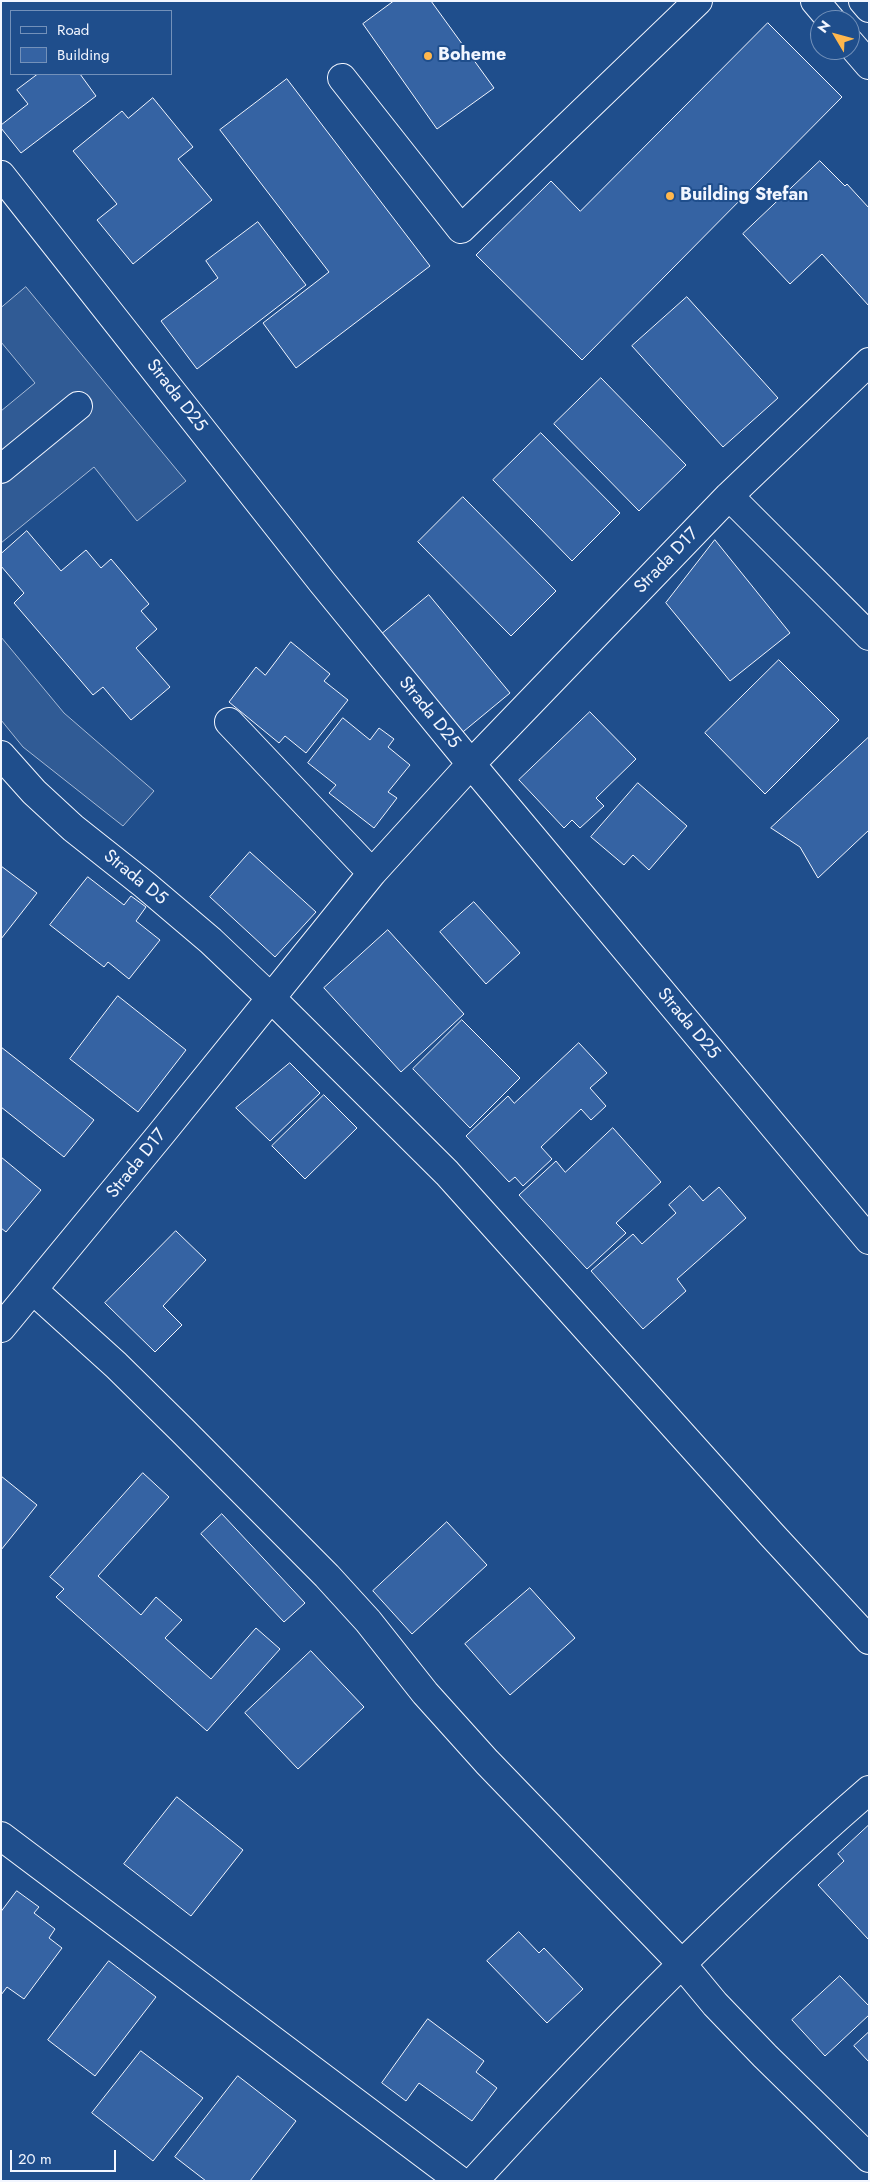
<!DOCTYPE html>
<style>
body{margin:0}
#map{position:relative;width:870px;height:2182px;overflow:hidden;background:#1f4e8c;font-family:Jost,sans-serif}
canvas{display:block}
.frame{position:absolute;inset:0;border:2px solid #f2f6ff;pointer-events:none}
.legend{position:absolute;left:10px;top:10px;width:162px;height:65px;box-sizing:border-box;background:#1f4e8c;border:1px solid #7391ba;margin:0;padding:6px 9px;list-style:none;font-size:15px;color:#f2f6ff}
.legend li{display:flex;align-items:center;gap:10px;height:25px}
.legend b{width:25px;border:1px solid #7391ba}
.north{position:absolute;left:810px;top:10px;width:50px;height:50px;box-sizing:border-box;background:#1f4e8c;border:1px solid #7391ba;border-radius:50%;rotate:307deg;font-size:14px;font-weight:700;line-height:20px;text-align:center;color:#f2f6ff}
.north::after{content:'';display:block;margin:auto;width:18px;height:22px;background:#ffb74d;clip-path:polygon(50% 0,100% 100%,50% 72%,0 100%)}
.scale{position:absolute;left:10px;top:2150px;width:106px;height:22px;box-sizing:border-box;border:2px solid #f2f6ff;border-top:0;padding-left:6px;font-size:15px;line-height:18px;white-space:nowrap;color:#f2f6ff;-webkit-text-stroke:4px #1f4e8c;paint-order:stroke}
</style>
<div id="map">
<canvas width="870" height="2182"></canvas>
<div class="frame"></div>
<ul class="legend">
<li><b style="height:6px;background:#1f4e8c"></b>Road</li>
<li><b style="height:14px;background:#3563a3"></b>Building</li>
</ul>
<div class="north">N</div>
<div class="scale">20 m</div>
</div>
<script>
const context = document.querySelector('canvas').getContext('2d');
context.lineJoin = 'round';
function paint(path, color) { context.fillStyle = color; context.fill(path, 'evenodd'); }
function stroke(path, color, width, dash) { context.strokeStyle = color; context.lineWidth = width; context.lineCap = dash ? 'butt' : 'round'; context.setLineDash(dash || []); context.stroke(path); }
function label(font, color, halo, rows, align = 'center') {
  context.font = font + ' Jost,sans-serif'; context.lineWidth = 4; context.setLineDash([]); context.textBaseline = 'middle'; context.strokeStyle = halo; context.fillStyle = color; for (const [text, x, y, turn = 0] of rows) {
    context.save(); context.translate(x, y); context.rotate((+turn || 0) * Math.PI / 180); context.textAlign = isNaN(turn) ? turn : align; if (halo) context.strokeText(text, 0, 0); context.fillText(text, 0, 0); context.restore();
  }
}
const parking = new Path2D(`
 M26 287 186 481 137 521 94 467 1 543V411L35 383 1 342V308Z
 M1 637 64 713 154 791 123 826 23 747 1 720Z`);
const building = new Path2D(`
 M394 1H431L494 88 437 129 363 24Z
 M768 23 842 97 582 360 476 255 551 181 580 211Z
 M38 74H80L96 96 21 153 1 128V125L28 104 17 90Z
 M287 79 430 266 296 368 263 323 329 272 220 130Z
 M153 98 193 147 178 159 212 200 133 264 97 220 117 204 73 151 122 111 128 118Z
 M820 161 845 186 847 184 869 208V306L822 254 790 284 743 234Z
 M258 222 306 285 197 369 161 321 218 278 206 261Z
 M687 297 778 398 723 447 632 346Z
 M601 378 686 465 639 511 554 424Z
 M541 433 620 513 572 561 493 480Z
 M463 497 556 591 511 636 418 542Z
 M27 531 61 571 86 550 101 568 111 559 149 604 141 611 157 629 136 648 170 687 131 720 103 687 93 695 14 603 24 593 1 566V554Z
 M715 540 790 633 730 681 666 603Z
 M429 595 510 693 458 736 377 638Z
 M291 642 330 674 324 681 348 700 306 753 285 736 279 743 229 702 256 667 265 675Z
 M779 660 839 720 765 794 705 733Z
 M590 712 636 759 596 798 604 806 580 828 572 820 564 828 519 780Z
 M343 718 370 740 379 728 394 739 388 747 410 765 388 792 397 798 374 828 329 793 336 785 308 763Z
 M869 737V830L818 878 800 847 771 828Z
 M638 783 687 826 649 870 633 855 624 865 591 837Z
 M250 852 316 912 275 957 210 897Z
 M1 866 37 893 1 939Z
 M88 877 124 905 131 896 146 907 136 921 160 940 129 979 108 962 104 967 50 925Z
 M474 902 520 953 486 984 440 932Z
 M388 930 464 1014 401 1072 324 988Z
 M118 996 186 1050 138 1112 70 1059Z
 M462 1020 520 1078 470 1128 413 1069Z
 M579 1043 607 1073 590 1088 606 1106 591 1120 581 1109 541 1147 552 1159 523 1186 515 1177 509 1182 466 1136 508 1096 514 1103Z
 M1 1047 94 1120 64 1157 1 1107Z
 M290 1063 320 1093 270 1141 236 1108Z
 M324 1095 357 1128 305 1179 272 1146Z
 M613 1128 661 1182 616 1223 626 1233 587 1269 519 1195 556 1161 565 1172Z
 M1 1157 41 1190 6 1232 1 1228Z
 M690 1186 703 1201 719 1187 746 1218 677 1279 686 1291 643 1329 591 1271 633 1234 642 1244 676 1213 669 1205Z
 M176 1231 206 1260 163 1306 182 1325 155 1352 105 1303Z
 M143 1473 169 1497 98 1576 141 1615 156 1597 182 1620 165 1638 211 1679 256 1628 280 1649 207 1731 56 1597 64 1589 50 1577Z
 M1 1476 37 1505 1 1550Z
 M222 1514 305 1603 284 1622 201 1534Z
 M447 1522 487 1565 412 1634 373 1591Z
 M530 1588 575 1638 510 1695 465 1644Z
 M311 1651 364 1707 298 1769 245 1713Z
 M177 1797 243 1850 191 1916 124 1864Z
 M869 1825V1938L868 1939 818 1885 844 1861 838 1854Z
 M17 1891 39 1907 34 1913 55 1929 49 1938 62 1948 24 1999 7 1987 1 1995V1912Z
 M519 1932 539 1953 544 1948 583 1989 547 2023 487 1961Z
 M109 1961 156 1997 95 2076 48 2040Z
 M840 1976 869 2006V2015L825 2056 792 2020Z
 M428 2019 484 2061 476 2072 497 2088 472 2121 419 2083 406 2101 382 2083Z
 M869 2032V2062L854 2046Z
 M141 2051 203 2098 153 2161 92 2113Z
 M238 2076 296 2121 250 2181H206L175 2157Z`);
const minor = new Path2D(`
 M815 1 831 20
 M863 1 869 8
 M850 43 869 65
 M342 78 461 229 698 1
 M1 175 322 582 471 764 869 1240
 M1 469 78 406
 M729 496 869 636
 M229 722 372 873
 M1 755 34 792 73 828 145 885 211 941 271 998 447 1173 772 1535 869 1640
 M33 1290 116 1365 183 1431 327 1576 368 1621 425 1693 487 1762 681 1963 715 2004 765 2056 869 2158
 M1 1328 161 1134 372 873 471 764 729 496 869 362
 M1 1836 460 2181
 M474 2181C599 2044 729 1911 869 1790`);
const markers = [
 [428,56,5,"#ffb74d"],
 [670,196,5,"#ffb74d"]
];
const poiNames = [
 ["Boheme",438,56],
 ["Building Stefan",680,196]
];
const streetNames = [
 ["Strada D25",176,396,52],
 ["Strada D17",667,561,-46],
 ["Strada D25",429,713,51],
 ["Strada D5",135,878,39],
 ["Strada D25",688,1024,50],
 ["Strada D17",137,1164,-51]
];
paint(parking, '#305b95');
stroke(parking, '#a8bbd7', 1);
paint(building, '#3563a3');
stroke(building, '#f2f6ff', 1);
stroke(minor, '#f2f6ff', 30);
stroke(minor, '#1f4e8c', 28);
for (const [x, y, r, color] of markers) { const dot = new Path2D(); dot.arc(x, y, r, 0, 2 * Math.PI); context.fillStyle = color; context.fill(dot); stroke(dot, '#1f4e8c', 2); }
label('bold 18px', '#f2f6ff', '#1f4e8c', poiNames, 'left');
label('18px', '#f2f6ff', '#1f4e8c', streetNames);
</script>
